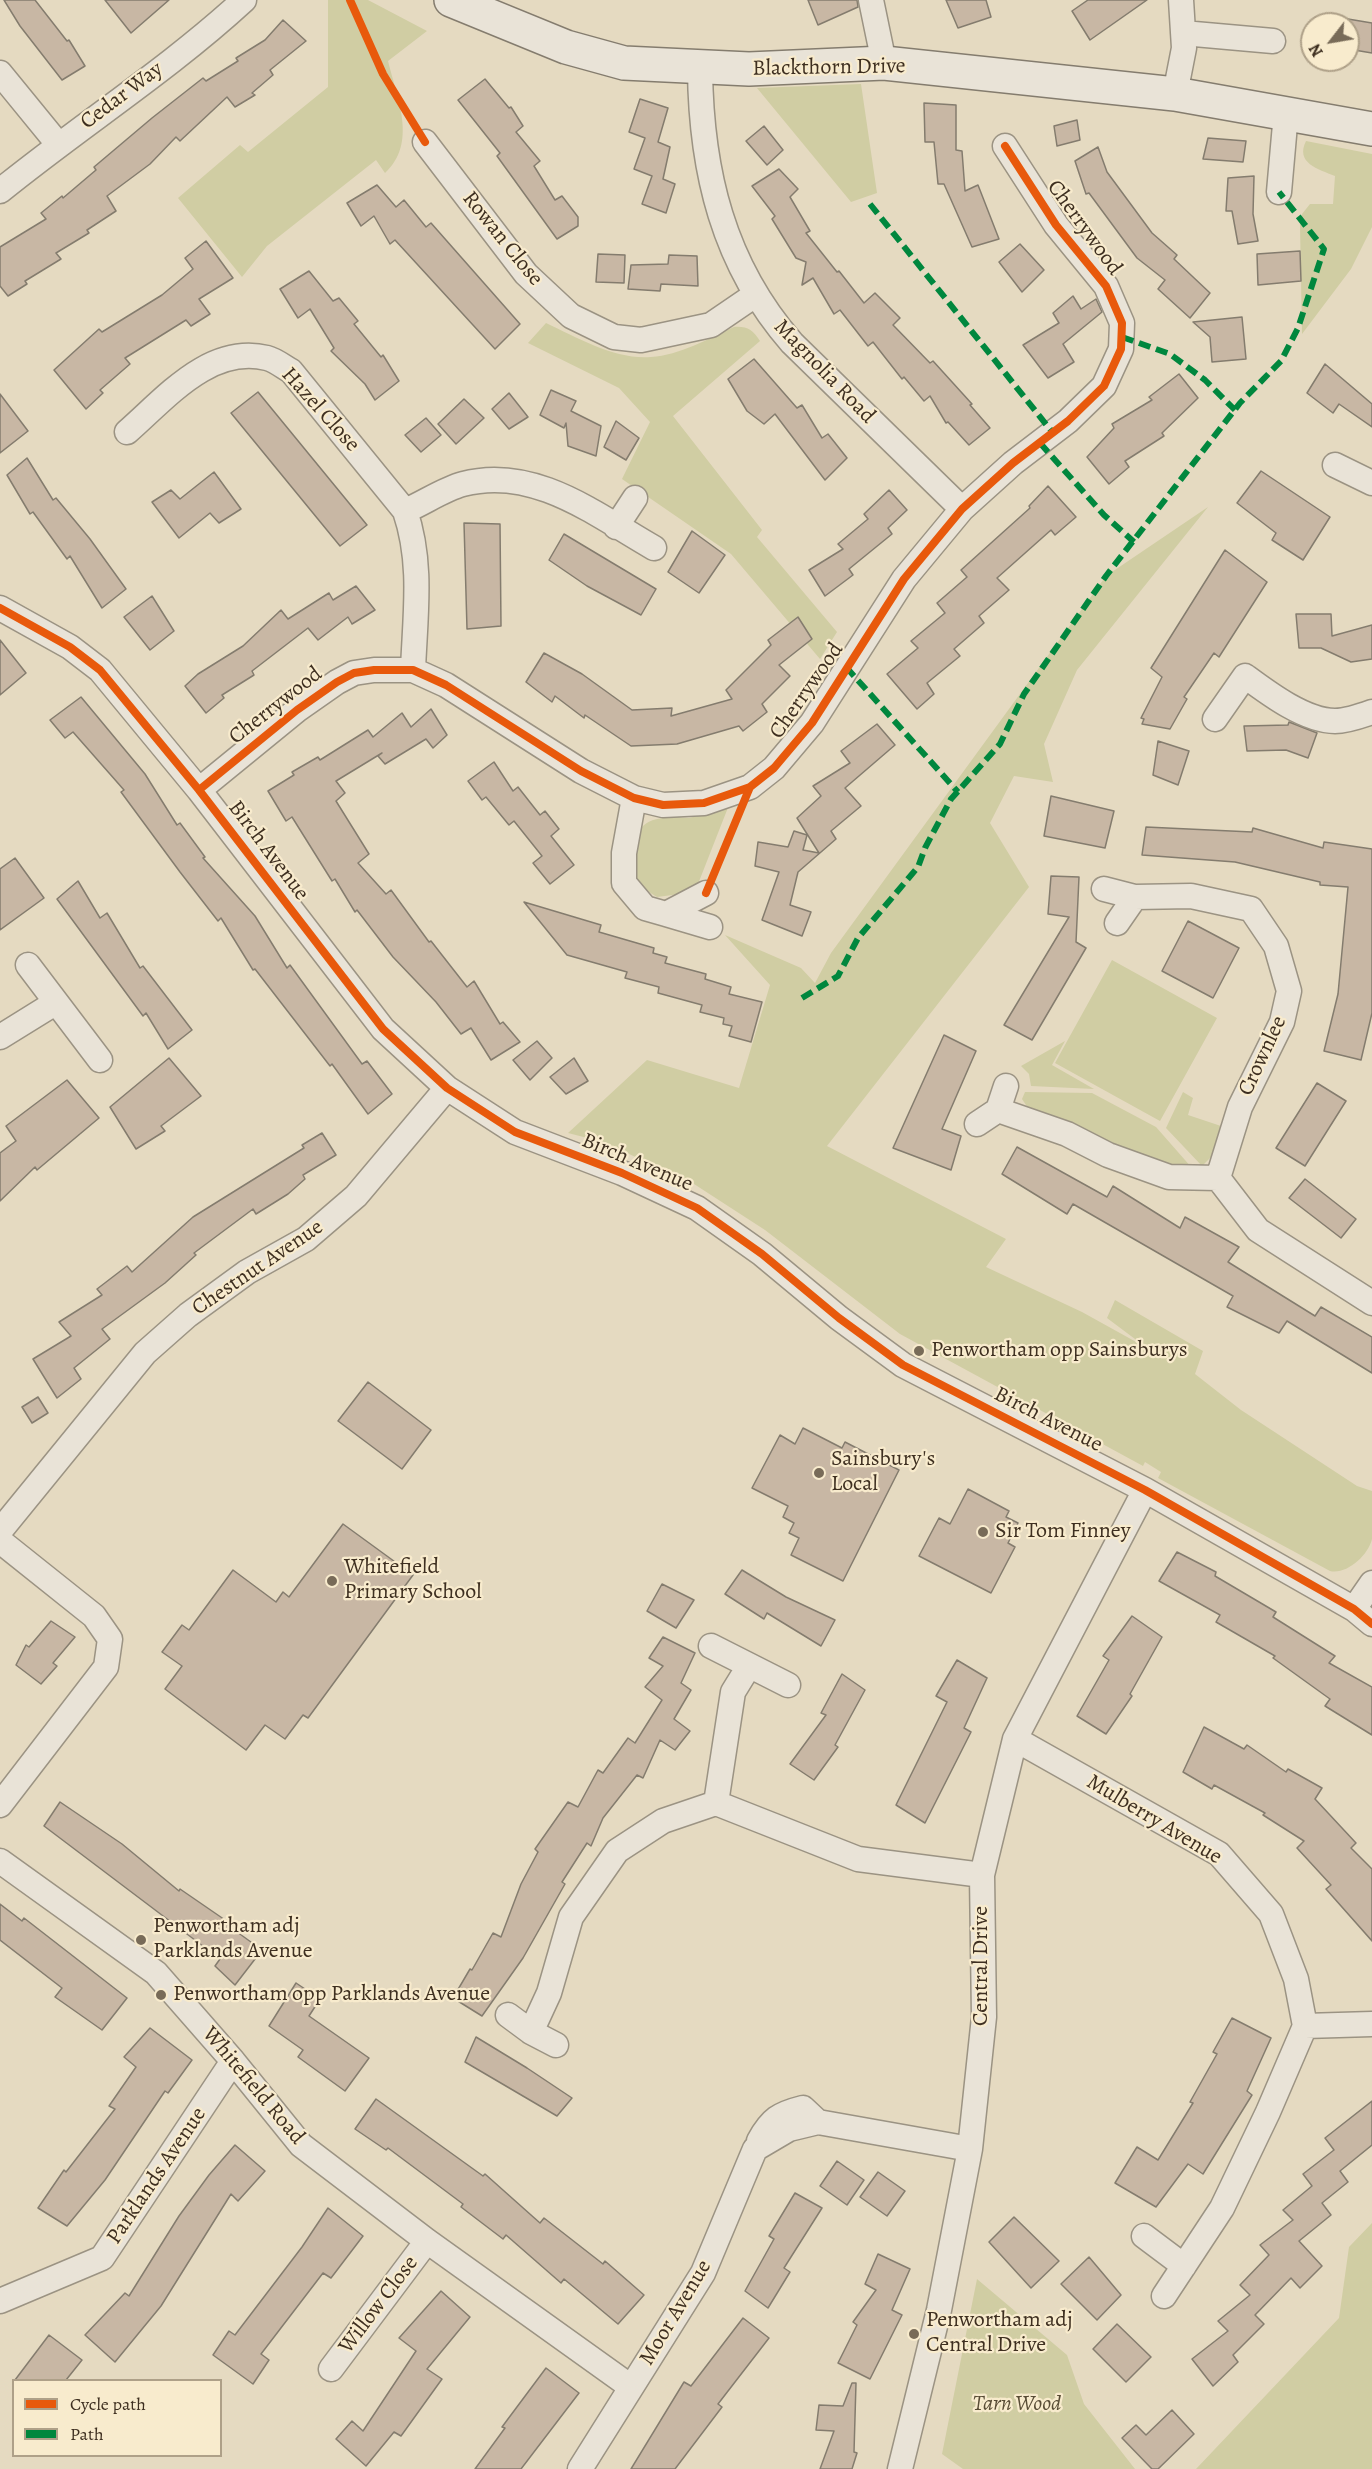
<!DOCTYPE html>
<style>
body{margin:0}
#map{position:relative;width:1372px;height:2469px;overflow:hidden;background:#e5dac1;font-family:Alegreya,serif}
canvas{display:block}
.legend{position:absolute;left:12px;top:2379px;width:210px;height:78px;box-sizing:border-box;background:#f8ebcd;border:2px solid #aea088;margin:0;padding:8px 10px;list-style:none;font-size:18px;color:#3e2f20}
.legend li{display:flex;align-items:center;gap:12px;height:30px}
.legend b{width:30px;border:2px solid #aea088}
.north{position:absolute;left:1300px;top:12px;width:60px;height:60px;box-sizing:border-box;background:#f8ebcd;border:2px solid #aea088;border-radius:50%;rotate:239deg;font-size:16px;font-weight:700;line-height:24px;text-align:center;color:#3e2f20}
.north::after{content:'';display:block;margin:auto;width:21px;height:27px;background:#786b58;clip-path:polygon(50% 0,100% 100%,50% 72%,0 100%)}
</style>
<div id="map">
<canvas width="1372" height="2469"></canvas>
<ul class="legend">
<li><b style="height:8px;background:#e8590c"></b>Cycle path</li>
<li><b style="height:8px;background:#00873e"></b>Path</li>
</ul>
<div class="north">N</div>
</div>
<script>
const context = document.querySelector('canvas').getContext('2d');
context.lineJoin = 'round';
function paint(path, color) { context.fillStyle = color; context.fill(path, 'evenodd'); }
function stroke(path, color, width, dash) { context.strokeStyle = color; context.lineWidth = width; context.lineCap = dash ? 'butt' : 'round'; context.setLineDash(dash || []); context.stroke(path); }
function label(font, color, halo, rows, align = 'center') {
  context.font = font + ' Alegreya,serif'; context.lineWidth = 4.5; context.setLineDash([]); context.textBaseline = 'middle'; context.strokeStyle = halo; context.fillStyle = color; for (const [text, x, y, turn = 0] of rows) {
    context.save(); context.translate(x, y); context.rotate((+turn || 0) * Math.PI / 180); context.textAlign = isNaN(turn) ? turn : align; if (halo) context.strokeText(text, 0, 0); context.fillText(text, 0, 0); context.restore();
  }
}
const green = new Path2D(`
 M328 0H368L427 31 388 61C397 98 418 143 385 173L376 160 267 246 242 277 178 198 240 145 248 152 328 87Z
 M861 84 877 193 851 202 757 88Z
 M1306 141 1372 154V227L1351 269 1302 334 1300 225 1302 214 1310 204H1333L1335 176C1318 169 1295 163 1306 141Z
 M546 323C578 338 616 360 651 357 680 355 708 339 734 327 747 326 753 330 760 341L673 416 762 530 757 537 837 632 820 659 731 554 622 479 650 422 619 388 528 343Z
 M1208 507 1077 670 1044 744 1053 782 1014 776 990 823 1029 887 827 1146 1006 1239 986 1267 1082 1312 1147 1348 1107 1318 1115 1300 1203 1351 1195 1374 1241 1410 1357 1486 1372 1491C1372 1506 1372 1525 1372 1539 1368 1556 1346 1575 1330 1571L1158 1478 1161 1472 1145 1462 1143 1466 900 1334 765 1230 694 1184 603 1142 568 1133 647 1060 739 1088 770 985 725 935 801 968 815 983 831 953 1106 576Z
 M729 805 698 884 680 894 657 897C642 888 630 878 633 858 636 830 640 819 671 817 677 816 683 818 689 818 703 815 716 811 729 805Z
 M1112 960 1217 1018 1160 1121 1055 1063Z
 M1065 1041 1052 1065 1094 1089 1031 1086 1029 1074 1021 1066Z
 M1025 1092 1092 1093 1156 1127 1192 1168 1152 1164 1028 1108 1022 1099Z
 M1183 1092 1193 1098 1188 1115 1221 1126 1211 1157 1202 1166 1166 1128Z
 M1372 2223V2469H1196L1339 2318 1349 2247Z
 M977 2279 1067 2355 1084 2404 1135 2469H963L942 2454Z`);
const building = new Path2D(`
 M4 0H35L67 41 69 40 85 66 62 80 20 26Z
 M105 0H169L131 33Z
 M808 0H857L858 7 818 25Z
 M946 0H986L991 17 958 28Z
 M1088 0H1147L1090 40 1072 11Z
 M1348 19 1372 23V53L1348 49Z
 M283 20 306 41 270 70 273 75 252 93 255 95 235 107 227 97 180 141 176 137 150 164 107 196 116 211 87 230 89 233 56 253 61 259 25 281 27 284 8 296 0 286V247L46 219 41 213 62 196 63 198 96 170 94 167 152 118 203 78 206 81 238 61 236 58 265 40Z
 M485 79 509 108 511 107 523 126 516 132 540 161 534 166 555 200 562 196 578 217V226L557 239 497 156 500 153 458 100Z
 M640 99 668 108 658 142 670 147 663 179 675 184 666 213 642 204 652 176 634 169 645 138 629 132Z
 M924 103 956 105V150L962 151 965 191 978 185 999 239 972 247 944 184H938L934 142H925Z
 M1077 120 1080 140 1057 146 1054 126Z
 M764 126 783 150 767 165 746 141Z
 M1208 138 1246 141 1243 162 1203 159Z
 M1098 147 1107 172 1152 233 1177 255 1174 259 1210 293 1190 318 1158 289 1165 280 1137 258 1089 193 1086 194 1075 161Z
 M779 169 798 189 790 197 810 231 806 233 837 272 839 271 864 303 875 293 900 318 893 325 930 363 933 361 972 404 970 405 990 428 969 445 948 422 946 423 930 396 924 401 904 377 902 379 873 342 868 346 840 310 834 314 813 278 802 285 806 262 796 258 772 219 775 216 752 186Z
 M1254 176 1253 214 1258 241 1238 244 1232 211H1226L1228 178Z
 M377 185 396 207 404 200 426 227 431 223 520 324 495 349 395 240 390 244 374 216 361 226 347 203Z
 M206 241 233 278 199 299 210 314 191 326 186 320 125 358 130 364 100 390 103 393 86 409 54 370 99 329 102 332 162 295 193 269 185 258Z
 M1020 244 1044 270 1022 292 999 262Z
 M1300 251 1301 281 1258 285 1257 254Z
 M598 254 625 255 624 283 596 282Z
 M669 255 697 256 698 286 661 284 660 291 628 289 631 265 668 264Z
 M309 271 333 301 339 298 358 321 354 324 381 357 383 355 399 381 375 400 365 384 331 351 334 348 310 309 298 318 280 289Z
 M1073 296 1081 309 1096 299 1102 312 1063 344 1074 362 1048 378 1023 345 1059 323 1053 313Z
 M1242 317 1246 359 1212 362 1210 337 1193 322Z
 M754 359 797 408 802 405 822 438 828 434 847 458 825 480 775 414 764 424 747 411 728 379Z
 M1325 364 1372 404V427L1339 404 1333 413 1307 393Z
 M1179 374 1198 398 1162 433 1164 436 1125 461 1129 467 1109 484 1087 457 1114 428 1112 424 1152 400 1149 397Z
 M551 390 576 401 571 411 601 426 596 456 568 446 566 423 564 428 540 415Z
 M258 392 367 525 340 546 231 413Z
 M509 393 528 417 509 429 492 409Z
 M0 394 28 431 0 453Z
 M464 399 484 418 456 444 438 424Z
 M426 418 441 435 421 452 405 435Z
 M616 421 639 438 626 460 604 447Z
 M27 458 53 500 56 498 90 539 126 589 102 608 70 556 67 559 33 512 30 514 7 475Z
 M1261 471 1330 517 1303 560 1272 540 1276 533 1237 503Z
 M214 472 241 509 219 523 210 513 179 538 152 502 171 490 180 499Z
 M1048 486 1076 517 1055 535 1051 530 997 578 1009 590 979 616 984 623 954 649 960 656 927 683 934 694 917 709 887 674 918 648 911 641 945 613 937 603 967 577 961 570 1030 508 1029 506Z
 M889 490 907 510 888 528 892 534 849 569 853 575 825 596 809 570 843 549 838 544 868 519 864 514Z
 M464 523 500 524 501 626 467 629Z
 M692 531 725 555 699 593 668 572Z
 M564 534 656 589 641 615 587 586 549 560Z
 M1225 550 1267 582 1219 657 1214 653 1184 697 1187 699 1170 729 1142 724 1144 719 1141 718 1162 677 1151 668Z
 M356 586 375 610 352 624 348 617 318 640 308 628 252 671 254 675 222 695 224 698 206 713 185 686 198 674 243 646 281 610 288 619 329 593 333 600Z
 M152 596 174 631 150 650 124 617Z
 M1296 614H1331L1332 636 1372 625V659L1351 662 1321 648H1299Z
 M798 617 812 639 779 665 790 676 762 704 767 712 743 731 739 726 677 744 631 746 585 715 584 718 555 696 552 702 526 682 544 653 582 674 632 710 672 708 671 716 732 699 726 690 771 645 768 640Z
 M0 640 26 673 0 695Z
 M81 697 145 774 177 825 180 823 205 857 203 858 255 916 287 968 290 965 362 1064 367 1061 392 1094 368 1114 332 1064 330 1066 255 969 253 970 221 918 218 921 180 872 121 792 124 790 73 732 65 738 50 720Z
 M431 709 447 735 433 748 426 739 385 764 378 756 382 753 336 781 345 793 336 801 369 854 358 863 386 894 391 890 429 942 431 941 467 987 474 981 500 1024 503 1022 520 1042 491 1060 471 1028 461 1034 436 1002 393 957 357 910 355 912 335 879 332 881 292 817 286 821 268 791 294 775 292 772 318 757 320 760 368 730 373 737 402 713 411 727Z
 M1289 722 1317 733 1308 758 1286 750 1247 751 1244 726 1288 725Z
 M877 724 895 745 845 788 861 806 831 831 836 839 798 872 790 905 811 912 802 936 762 920 779 872 755 866 758 842 788 847 794 831 807 835 803 850 819 853 797 818 821 796 813 786 850 763 841 751Z
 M1158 741 1189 751 1178 785 1153 775Z
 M494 762 513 791 518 787 540 815 545 811 559 829 551 836 574 865 550 884 533 863 542 856 514 821 509 825 486 797 482 800 468 781Z
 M1051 796 1114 811 1105 848 1044 836Z
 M1146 827 1252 832 1253 828 1323 848 1324 842 1372 849V1013L1361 1060 1324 1051 1338 994 1348 887 1320 885V882L1235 862 1142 855Z
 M15 858 44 898 0 930V869Z
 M1051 876 1079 877 1076 942 1086 948 1032 1040 1004 1025 1069 917 1048 914Z
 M78 881 100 918 107 913 140 968 143 966 192 1030 168 1049 146 1013 143 1016 57 899Z
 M524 902 601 925 599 932 654 948 653 953 667 957 665 963 706 974 705 979 731 987 729 994 762 1002 751 1042 729 1036 732 1026 723 1024 724 1018 700 1012 702 1005 658 993 659 987 625 978 627 972 567 955Z
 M1188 921 1239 948 1213 998 1162 971Z
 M944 1035 976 1051 942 1129 961 1136 951 1170 893 1148Z
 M537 1041 552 1058 530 1080 513 1060Z
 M169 1058 201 1096 161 1126 165 1131 136 1149 110 1107Z
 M574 1058 588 1081 566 1094 550 1077Z
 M67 1080 99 1118 37 1170 35 1167 0 1201V1153L16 1141 6 1126Z
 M1317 1083 1346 1101 1305 1166 1276 1148Z
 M322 1133 336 1155 303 1175 305 1179 288 1194 256 1214 253 1209 194 1253 196 1255 165 1283 102 1329 110 1339 74 1368 81 1379 57 1398 33 1359 71 1336 59 1322 102 1295 97 1289 127 1266 132 1272 193 1217 304 1148 302 1145Z
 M1017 1147 1107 1197 1113 1186 1180 1228 1185 1217 1239 1247 1228 1262 1315 1316 1321 1307 1372 1337V1373L1287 1321 1279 1333 1227 1307 1233 1296 1073 1204 1067 1214 1002 1174Z
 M1305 1179 1356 1219 1341 1238 1289 1198Z
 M368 1382 431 1430 402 1469 338 1421Z
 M38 1397 48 1413 32 1423 22 1407Z
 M803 1428 842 1448 845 1442 899 1470 843 1581 791 1555 799 1538 789 1533 794 1523 783 1517 788 1506 752 1488 780 1435 795 1444Z
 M968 1489 1009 1511 1006 1517 1018 1523 1008 1543 1015 1547 991 1593 919 1556 939 1518 950 1524Z
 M343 1524 413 1575 308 1718 303 1715 285 1739 265 1725 246 1750 165 1689 182 1666 162 1652 182 1625 189 1630 233 1570 276 1602 283 1592 289 1597Z
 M1177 1552 1216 1572 1215 1576 1276 1612 1273 1617 1335 1656 1329 1663 1372 1687V1735L1325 1706 1330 1699 1273 1658 1275 1656 1216 1622 1220 1615 1159 1581Z
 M742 1570 786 1597 835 1620 821 1646 767 1613 764 1619 725 1594Z
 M662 1584 694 1600 676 1628 647 1611Z
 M1132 1616 1162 1637 1130 1694 1132 1696 1106 1734 1077 1716 1109 1660 1103 1656Z
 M51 1621 75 1637 53 1663 57 1666 41 1684 16 1665 26 1645 29 1647Z
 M663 1637 695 1653 681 1683 691 1690 674 1719 690 1731 675 1750 660 1740 643 1778 637 1775 603 1818 591 1846 587 1843 562 1882 565 1884 523 1958 482 2016 453 1998 470 1969 472 1970 493 1933 501 1937 521 1884 538 1852 535 1849 568 1802 578 1807 598 1770 603 1773 628 1738 635 1743 662 1700 645 1687 663 1666 649 1658Z
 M957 1660 987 1678 964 1728 971 1732 925 1823 896 1805 947 1702 936 1696Z
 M842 1674 865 1690 835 1745 838 1747 814 1780 790 1764 826 1715 821 1713Z
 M1204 1727 1244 1749 1247 1745 1286 1772 1288 1769 1322 1788 1315 1799 1356 1843 1351 1848 1372 1869V1941L1326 1889 1331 1885 1297 1848 1304 1841 1263 1815 1265 1813 1214 1785 1212 1789 1183 1772Z
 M60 1802 122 1844 179 1891 180 1889 228 1922 226 1924 262 1950 235 1985 215 1966 220 1959 44 1826Z
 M0 1904 22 1921 24 1918 127 1998 102 2030 55 1997 62 1988 0 1940Z
 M296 1983 320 1999 309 2016 369 2058 345 2091 298 2057 303 2050 269 2026Z
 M1232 2018 1271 2038 1247 2091 1252 2095 1203 2174 1188 2164 1156 2207 1115 2183 1137 2147 1158 2160 1193 2103 1190 2102 1217 2054 1213 2052Z
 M150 2028 192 2060 168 2093 165 2091 105 2180 67 2226 38 2208 64 2170 66 2172 115 2109 109 2106 136 2067 124 2057Z
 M476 2037 527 2068 572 2098 557 2116 465 2062Z
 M376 2099 483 2176 485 2174 540 2223 544 2218 603 2264 605 2261 644 2295 618 2324 564 2279 561 2283 506 2235 503 2239 461 2207 463 2204 388 2148 386 2150 355 2129Z
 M1372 2101V2145L1340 2171 1348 2182 1322 2203 1331 2215 1299 2241 1322 2266 1300 2288 1291 2278 1255 2315 1264 2324 1233 2355 1238 2362 1213 2386 1192 2359 1228 2331 1218 2321 1250 2295 1240 2285 1269 2255 1260 2245 1293 2220 1283 2210 1312 2186 1303 2174 1334 2150 1325 2138Z
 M235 2145 265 2171 238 2201 231 2194 161 2306 115 2362 85 2335 125 2293 129 2296 179 2216 209 2175Z
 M837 2161 864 2180 847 2205 820 2186Z
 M878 2172 905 2191 887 2216 860 2197Z
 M795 2193 822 2208 784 2268 790 2272 768 2308 745 2291 774 2239 769 2236Z
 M328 2208 363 2236 331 2278 323 2273 261 2354 269 2360 253 2384 213 2355 229 2331 235 2335 302 2247Z
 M1014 2217 1059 2261 1031 2288 989 2242Z
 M878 2254 910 2269 892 2310 902 2315 870 2379 838 2363 857 2325 853 2322 876 2290 865 2284Z
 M1089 2257 1121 2295 1097 2320 1061 2284Z
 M441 2291 470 2317 427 2369 442 2379 401 2436 394 2432 366 2466 336 2439 352 2421 363 2431 416 2351 399 2338Z
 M743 2318 769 2338 718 2404 722 2407 675 2469H631L684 2382 691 2386Z
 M1117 2324 1151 2357 1126 2382 1093 2349Z
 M49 2335 82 2360 66 2380H15Z
 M546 2368 579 2393 521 2469H475L505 2428 502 2427Z
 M852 2383H856L854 2452 857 2453 852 2469H820L834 2431 816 2430 819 2405 843 2406Z
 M1172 2410 1194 2434 1158 2469H1152L1122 2438 1136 2425 1146 2435Z`);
const street = new Path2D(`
 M871 0 884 63
 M1183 33 1273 41
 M700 69C701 171 723 264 792 343L962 509
 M0 73 58 144
 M1175 94 1184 48 1181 0
 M425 142 526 274 571 316 614 337 641 340 711 325 755 295
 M0 191C80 126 168 70 244 0
 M1279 192 1286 113
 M127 432C166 398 210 344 267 358 275 360 284 367 291 371L405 511C423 563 415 616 413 670
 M1335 465 1372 483
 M405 511C424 503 444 489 463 484 534 465 596 515 654 548
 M616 527 635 498
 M0 608 70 647 100 670 199 790 383 1029 447 1088 515 1132 622 1173 697 1208 762 1254 839 1318 903 1365 1145 1490 1354 1609 1372 1624
 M1215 719 1245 676C1268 693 1305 721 1335 721 1346 721 1361 716 1372 712
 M199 790 297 710 337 682 354 673 374 670H413L446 685 581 771 634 798 663 805 704 803 750 787 774 768 812 723 904 579 962 509 1013 463 1068 421 1104 386 1121 349 1122 323 1106 286 1056 225 1005 146
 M634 798 624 853V883L645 908 666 914 706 893
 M1104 889 1135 897
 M666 914 710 927
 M1117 923 1135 897 1191 896 1251 909 1276 946 1289 991 1282 1022 1240 1107 1218 1178 1258 1230 1372 1303
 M28 965 100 1060
 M0 1037 55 1003
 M1006 1086 998 1110 1067 1134 1108 1155 1169 1177 1218 1178
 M977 1124 998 1110
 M0 1531 145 1353 188 1315 247 1272 306 1239 356 1196 447 1088
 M0 1541 94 1616 110 1639 106 1667 0 1805
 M1354 1609 1372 1583
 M711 1646 788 1685
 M1015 1739 1219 1854 1271 1914 1296 1979 1305 2026 1268 2112 1222 2208 1164 2296
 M716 1803 733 1692 749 1666
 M0 1861 156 1973 233 2061 301 2145 427 2241 631 2387
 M508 2015 531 2032 556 2045
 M1305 2026 1372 2024
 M531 2032 549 1993 571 1917 617 1851 663 1821 716 1803 858 1859 982 1875
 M759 2141C771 2119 779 2114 803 2108L818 2122
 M1144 2236 1184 2266
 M0 2301 102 2258 233 2061
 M331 2369 427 2241
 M580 2469 703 2273 755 2149 789 2129 818 2122 970 2149
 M900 2469 939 2310 970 2149 984 2017 982 1875 1015 1739 1145 1490`);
const secondary = new Path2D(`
 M451 0 566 47 624 63 749 69 884 63 1175 94 1372 129`);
const quiet = new Path2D(`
 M870 204 1053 433
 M1122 337 1170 354 1205 380 1235 410
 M1040 443 1104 515 1134 542
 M846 667 958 792
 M802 998 838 976 858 938 918 867 925 848 951 799 1000 744 1024 694 1106 576 1240 403 1281 361 1298 328 1324 249 1279 192`);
const cycleway = new Path2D(`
 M350 0 383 74 425 142
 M0 608 70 647 100 670 199 790 383 1029 447 1088 515 1132 622 1173 697 1208 762 1254 839 1318 903 1365 1145 1490 1354 1609 1372 1624
 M199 790 297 710 337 682 354 673 374 670H413L446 685 581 771 634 798 663 805 704 803 750 787 774 768 812 723 904 579 962 509 1013 463 1068 421 1104 386 1121 349 1122 323 1106 286 1056 225 1005 146
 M706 893 750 787`);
const markers = [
 [919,1351,6,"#786b58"],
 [819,1473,6,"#786b58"],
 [983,1532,6,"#786b58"],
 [332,1581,6,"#786b58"],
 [141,1940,6,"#786b58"],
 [161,1995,6,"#786b58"],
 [914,2334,6,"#786b58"]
];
const streetNames = [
 ["Blackthorn Drive",829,68,-1],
 ["Cedar Way",122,96,-37],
 ["Cherrywood",1084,228,54],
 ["Rowan Close",502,239,51],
 ["Magnolia Road",824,372,46],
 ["Hazel Close",320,410,48],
 ["Cherrywood",807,691,-55],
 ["Cherrywood",276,706,-38],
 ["Birch Avenue",268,851,53],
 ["Crownlee",1263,1056,-65],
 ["Birch Avenue",637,1163,23],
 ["Chestnut Avenue",258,1268,-34],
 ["Birch Avenue",1048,1420,27],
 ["Mulberry Avenue",1154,1820,31],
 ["Central Drive",982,1966,-90],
 ["Whitefield Road",253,2086,50],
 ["Parklands Avenue",157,2176,-56],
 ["Willow Close",379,2305,-53],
 ["Moor Avenue",676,2313,-59]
];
const poiNames = [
 ["Penwortham opp Sainsburys",931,1351],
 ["Sainsbury's",831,1460],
 ["Local",831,1485],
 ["Sir Tom Finney",995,1532],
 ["Whitefield",344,1568],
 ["Primary School",344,1593],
 ["Penwortham adj",153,1927],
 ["Parklands Avenue",153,1952],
 ["Penwortham opp Parklands Avenue",173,1995],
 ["Penwortham adj",926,2321],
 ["Central Drive",926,2346]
];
const parkNames = [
 ["Tarn Wood",1017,2405]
];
paint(green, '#d0cda3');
paint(building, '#c8b7a4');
stroke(building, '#847c6e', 1.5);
stroke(street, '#9b9383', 27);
stroke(secondary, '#847c6e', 36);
stroke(street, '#e9e3d7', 24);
stroke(secondary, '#e9e3d7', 33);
stroke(quiet, '#00873e', 6, [12, 6]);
stroke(cycleway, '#e8590c', 8);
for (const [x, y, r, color] of markers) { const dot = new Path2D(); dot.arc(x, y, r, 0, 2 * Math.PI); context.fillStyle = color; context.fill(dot); stroke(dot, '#f8ebcd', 2); }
label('22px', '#3e2f20', '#f8ebcd', streetNames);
label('22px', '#3e2f20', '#f8ebcd', poiNames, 'left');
label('italic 22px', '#584c35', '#f8ebcd', parkNames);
</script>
